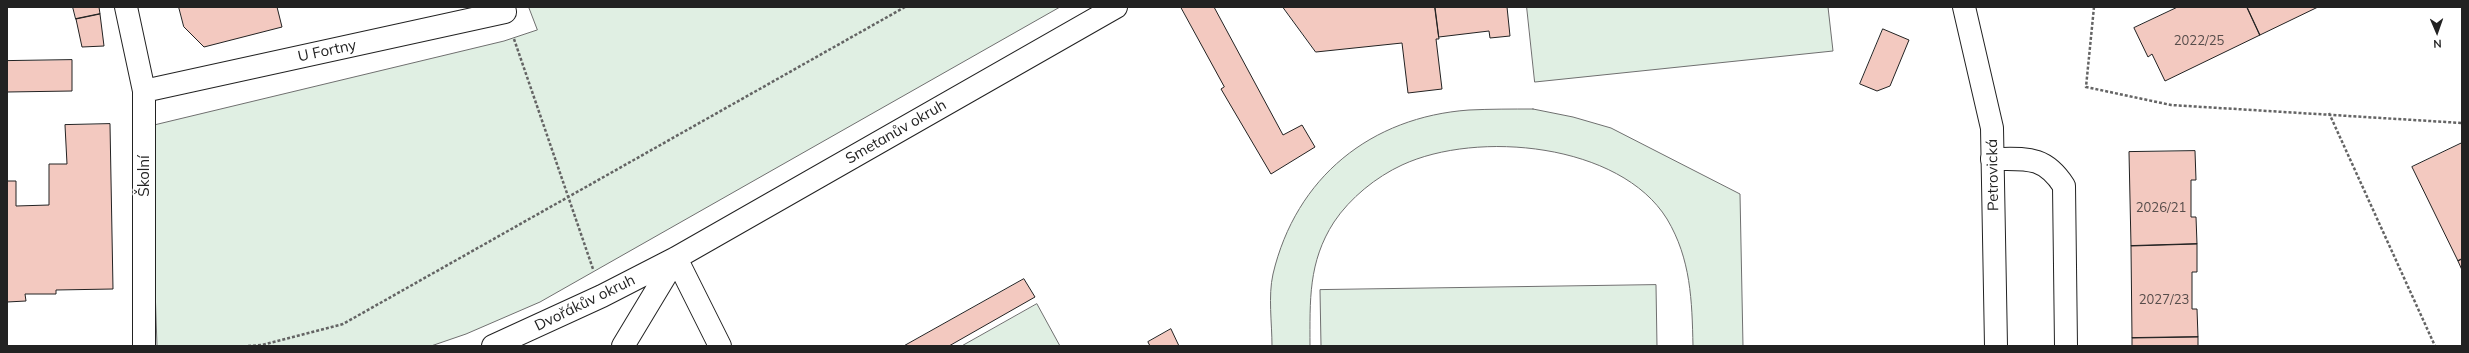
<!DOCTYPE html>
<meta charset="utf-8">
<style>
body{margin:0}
#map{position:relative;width:2469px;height:353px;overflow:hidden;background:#fff;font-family:Mulish,sans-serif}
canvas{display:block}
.frame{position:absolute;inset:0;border:8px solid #222;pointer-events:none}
.north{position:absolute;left:2417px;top:12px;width:40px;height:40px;-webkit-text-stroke:3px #fff;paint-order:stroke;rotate:178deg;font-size:11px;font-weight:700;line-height:16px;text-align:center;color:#222}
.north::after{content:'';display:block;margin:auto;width:14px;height:18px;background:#222;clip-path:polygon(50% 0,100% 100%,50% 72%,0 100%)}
</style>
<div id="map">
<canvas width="2469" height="353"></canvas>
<div class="frame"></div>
<div class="north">N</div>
</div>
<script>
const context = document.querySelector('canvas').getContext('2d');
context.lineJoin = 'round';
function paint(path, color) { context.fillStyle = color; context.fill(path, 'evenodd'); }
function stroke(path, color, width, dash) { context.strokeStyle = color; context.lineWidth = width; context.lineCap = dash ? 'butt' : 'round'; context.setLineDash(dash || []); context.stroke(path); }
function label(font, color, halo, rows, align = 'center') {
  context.font = font + ' Mulish,sans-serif'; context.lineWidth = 3; context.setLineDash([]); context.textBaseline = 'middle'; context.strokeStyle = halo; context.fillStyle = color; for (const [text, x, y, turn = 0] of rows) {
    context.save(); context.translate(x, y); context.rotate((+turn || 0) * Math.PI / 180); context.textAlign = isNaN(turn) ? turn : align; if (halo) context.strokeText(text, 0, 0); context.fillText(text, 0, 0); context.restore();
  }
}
const green = new Path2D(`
 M529 7H1060L540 302 466 334 431 346H157L150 140 154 125 504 41 537 30Z
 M1527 7H1828L1833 51 1535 82Z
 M1533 109 1573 117 1611 128 1740 194 1743 346H1693C1692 301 1691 259 1667 219 1620 143 1477 130 1402 165 1376 177 1350 198 1334 222 1308 262 1310 301 1310 346H1272C1272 323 1268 296 1273 274 1296 177 1371 117 1469 110 1490 109 1512 109 1533 109Z
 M1656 285 1657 346H1321L1320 290Z
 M1037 304 1060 346H962Z`);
const building = new Path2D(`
 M73 7H99L100 14 76 19Z
 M179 7H277L282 27 204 47 184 27Z
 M1181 7H1214L1283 135 1302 125 1315 147 1271 174 1221 89 1224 87Z
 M1283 7H1435L1439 39H1436L1442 89 1408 93 1402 43 1316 52Z
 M1435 7H1507L1510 36 1490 38 1489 31 1439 37Z
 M2178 7H2247L2260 35 2165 81 2152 54 2148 57 2134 28Z
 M2247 7H2318L2260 35Z
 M100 14 104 46 82 47 76 19Z
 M1883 29 1909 40 1890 86 1877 91 1860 84Z
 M72 60V91L7 92V61Z
 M110 124 113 289 56 290V294H25L26 301 7 302V181H16V206L49 205V164H67L65 125Z
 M2462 143V259L2458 261 2412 167Z
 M2195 151 2196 180H2191V217H2196L2197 244 2131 246 2129 152Z
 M2197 244V272H2192V309H2197L2198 337 2132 338 2131 246Z
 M2462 259V270L2458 261Z
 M1024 279 1035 297 949 346H904Z
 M1171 329 1179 346H1150L1148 342Z
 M2198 337V346H2132V338Z`);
const path = new Path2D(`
 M2094 7 2086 87 2171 105 2462 123
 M514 39 593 269
 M2329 113 2435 346
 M248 346 262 345 343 324 905 7`);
const minor = new Path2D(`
 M126 7 144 91V346
 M144 91 505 12 504 7
 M1992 159C2026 159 2044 155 2064 186L2066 346
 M676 258 720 346
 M493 346 602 296 676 258 1116 7
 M623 346 676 258`);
const major = new Path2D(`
 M1964 7 1992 128 1996 346`);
const numberNames = [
 ["2022/25",2199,41],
 ["2026/21",2161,208],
 ["2027/23",2164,300]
];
const streetNames = [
 ["U Fortny",327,51,-12],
 ["Smetanův okruh",896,132,-30],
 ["Petrovická",1993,175,-91],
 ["Školní",144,176,-90],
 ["Dvořákův okruh",585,303,-26]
];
paint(green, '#e0efe3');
stroke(green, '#6f6f6f', 1);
paint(building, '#f3c9c0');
stroke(building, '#222', 1);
stroke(minor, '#222', 24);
stroke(major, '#222', 24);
stroke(path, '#646464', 2.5, [3, 2]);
stroke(minor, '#fff', 22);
stroke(major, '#fff', 22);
label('13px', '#564c4a', null, numberNames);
label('15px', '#222', '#fff', streetNames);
</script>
